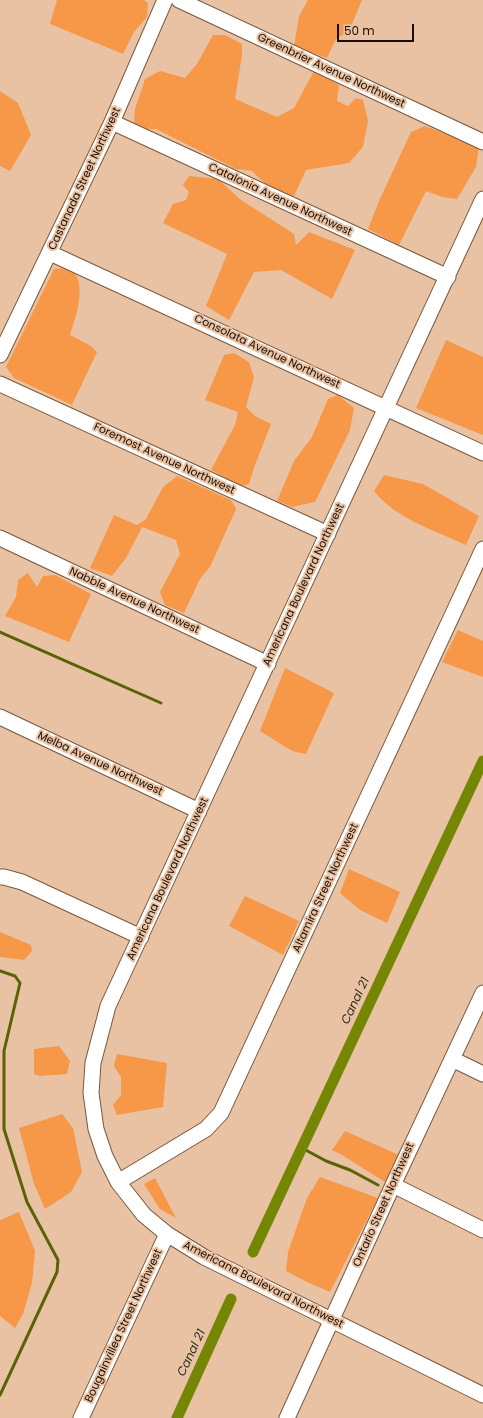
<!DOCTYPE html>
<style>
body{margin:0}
#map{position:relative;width:483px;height:1418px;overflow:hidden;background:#e9c2a4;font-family:Poppins,sans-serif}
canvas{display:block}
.scale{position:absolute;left:337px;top:24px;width:77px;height:18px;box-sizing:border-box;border:2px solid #1b0d04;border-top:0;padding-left:5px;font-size:12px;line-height:14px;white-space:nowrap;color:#1b0d04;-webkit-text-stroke:3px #e9c2a4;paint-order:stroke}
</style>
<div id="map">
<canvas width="483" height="1418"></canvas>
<div class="scale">50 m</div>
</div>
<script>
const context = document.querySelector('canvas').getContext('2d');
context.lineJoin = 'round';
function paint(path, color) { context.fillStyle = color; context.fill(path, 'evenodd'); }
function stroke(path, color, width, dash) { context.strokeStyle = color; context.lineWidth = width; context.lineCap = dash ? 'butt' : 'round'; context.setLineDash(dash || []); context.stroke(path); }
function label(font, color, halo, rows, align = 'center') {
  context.font = font + ' Poppins,sans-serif'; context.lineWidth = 4; context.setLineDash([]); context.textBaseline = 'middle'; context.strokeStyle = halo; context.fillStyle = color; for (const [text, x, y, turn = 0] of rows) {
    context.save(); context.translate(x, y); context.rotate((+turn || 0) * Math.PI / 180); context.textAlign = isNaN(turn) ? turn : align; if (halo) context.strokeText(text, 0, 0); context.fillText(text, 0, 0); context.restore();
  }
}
const green = new Path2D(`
 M57 0H144L148 3 147 17 134 32 123 54 50 24Z
 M308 0H362L349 31 336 39 327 58 294 46 299 16Z
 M213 35H225L242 44V55L235 99 277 117 294 108 314 71 339 85 337 101 348 106 356 98 363 100 368 121 363 147 349 163 306 170 294 196 273 191 252 171 236 169 156 129H146L134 123 135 109 145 79 160 71 185 78 197 64Z
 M0 91 18 103 31 135 10 171 0 166Z
 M425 126 479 147 476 167 457 199 442 197 426 191 399 245 368 229 379 201 411 132Z
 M189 176 218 179 241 200 294 234 296 245 309 232 355 250 332 299 281 270 254 272 229 320 206 306 227 254 163 223 173 204 186 200 189 192 183 185Z
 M67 268C69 270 73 272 75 274 86 288 75 320 70 335L91 346 97 352 72 405 14 378 6 367 54 269Z
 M446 340 483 357V435L416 408Z
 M234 353 249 362 254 377 246 407 255 416 271 424 255 465 249 484 241 486 211 470 235 425 238 412 205 400 224 355Z
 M338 395 354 408 350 430 315 502 292 507 277 501 294 461 312 437 328 399Z
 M384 475 423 484 479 516 466 545C434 530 396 519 374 491Z
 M177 476 231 500 236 509 210 567 200 579 184 613 165 605 160 592 180 554 176 540 142 527 126 558 112 576 90 568 114 515 137 525 146 519 163 487Z
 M28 573 37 587 43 576 55 575 91 594 69 642 5 616 16 597 18 580Z
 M458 630 483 641V677L442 662Z
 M285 668 334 693 306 754 292 751 260 731Z
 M349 869 400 892 387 923 360 910 340 893Z
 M245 896 299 921 283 955 229 926Z
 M0 932 31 945 32 951 24 960 0 957Z
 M59 1046 70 1061 67 1074 40 1076 34 1074V1049Z
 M117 1054 167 1063 163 1107 117 1115 113 1105 121 1095V1077L114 1066Z
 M62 1114 73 1128 82 1172 71 1192 45 1209 34 1184 19 1128Z
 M345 1131 401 1156 385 1182 342 1155 332 1150Z
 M320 1177 378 1198 330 1292 307 1282 286 1271 288 1252 307 1198Z
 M155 1178 176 1218 160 1209 144 1184Z
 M19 1212 35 1251 32 1283 23 1314 15 1328 0 1316V1220Z`);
const stream = new Path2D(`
 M0 632 161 703
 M480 767 483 770
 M0 971 15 976 20 983 4 1051V1129L27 1202 58 1260 57 1272 0 1395
 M302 1148 326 1161 350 1170 378 1185`);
const canal = new Path2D(`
 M253 1252 483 761
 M177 1418 231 1299`);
const minor = new Path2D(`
 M179 0 483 142
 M112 122 448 277
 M483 199 108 1006 93 1063 91 1093 96 1129 105 1156 118 1182 144 1215 167 1234 204 1257 483 1395
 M50 253 483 453
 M0 355 112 122 165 0
 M0 384 328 534
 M0 538 268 664
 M0 717 199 811
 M0 877H4L22 882 141 937
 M452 1059 483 1074
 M118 1182 206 1129 221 1113 483 549
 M393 1185 483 1230
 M81 1418 167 1234
 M287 1418 393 1185 483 993`);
const streetNames = [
 ["Greenbrier Avenue Northwest",331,71,25],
 ["Castanada Street Northwest",85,179,-65],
 ["Catalonia Avenue Northwest",280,200,25],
 ["Consolata Avenue Northwest",267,352,25],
 ["Foremost Avenue Northwest",164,459,25],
 ["Americana Boulevard Northwest",304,585,-65],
 ["Nabble Avenue Northwest",134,601,25],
 ["Melba Avenue Northwest",100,764,25],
 ["Americana Boulevard Northwest",168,879,-65],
 ["Altamira Street Northwest",326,888,-65],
 ["Ontario Street Northwest",384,1205,-66],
 ["Americana Boulevard Northwest",263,1285,27],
 ["Bougainvillea Street Northwest",124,1326,-65]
];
const waterNames = [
 ["Canal 21",356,1001,-65],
 ["Canal 21",192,1353,-65]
];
paint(green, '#f69847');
stroke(stream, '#5a6205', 3);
stroke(canal, '#758605', 11);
stroke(minor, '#7a573d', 17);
stroke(minor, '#fff', 15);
label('11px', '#1b0d04', '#e9c2a4', streetNames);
label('italic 12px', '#292e17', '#e9c2a4', waterNames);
</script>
